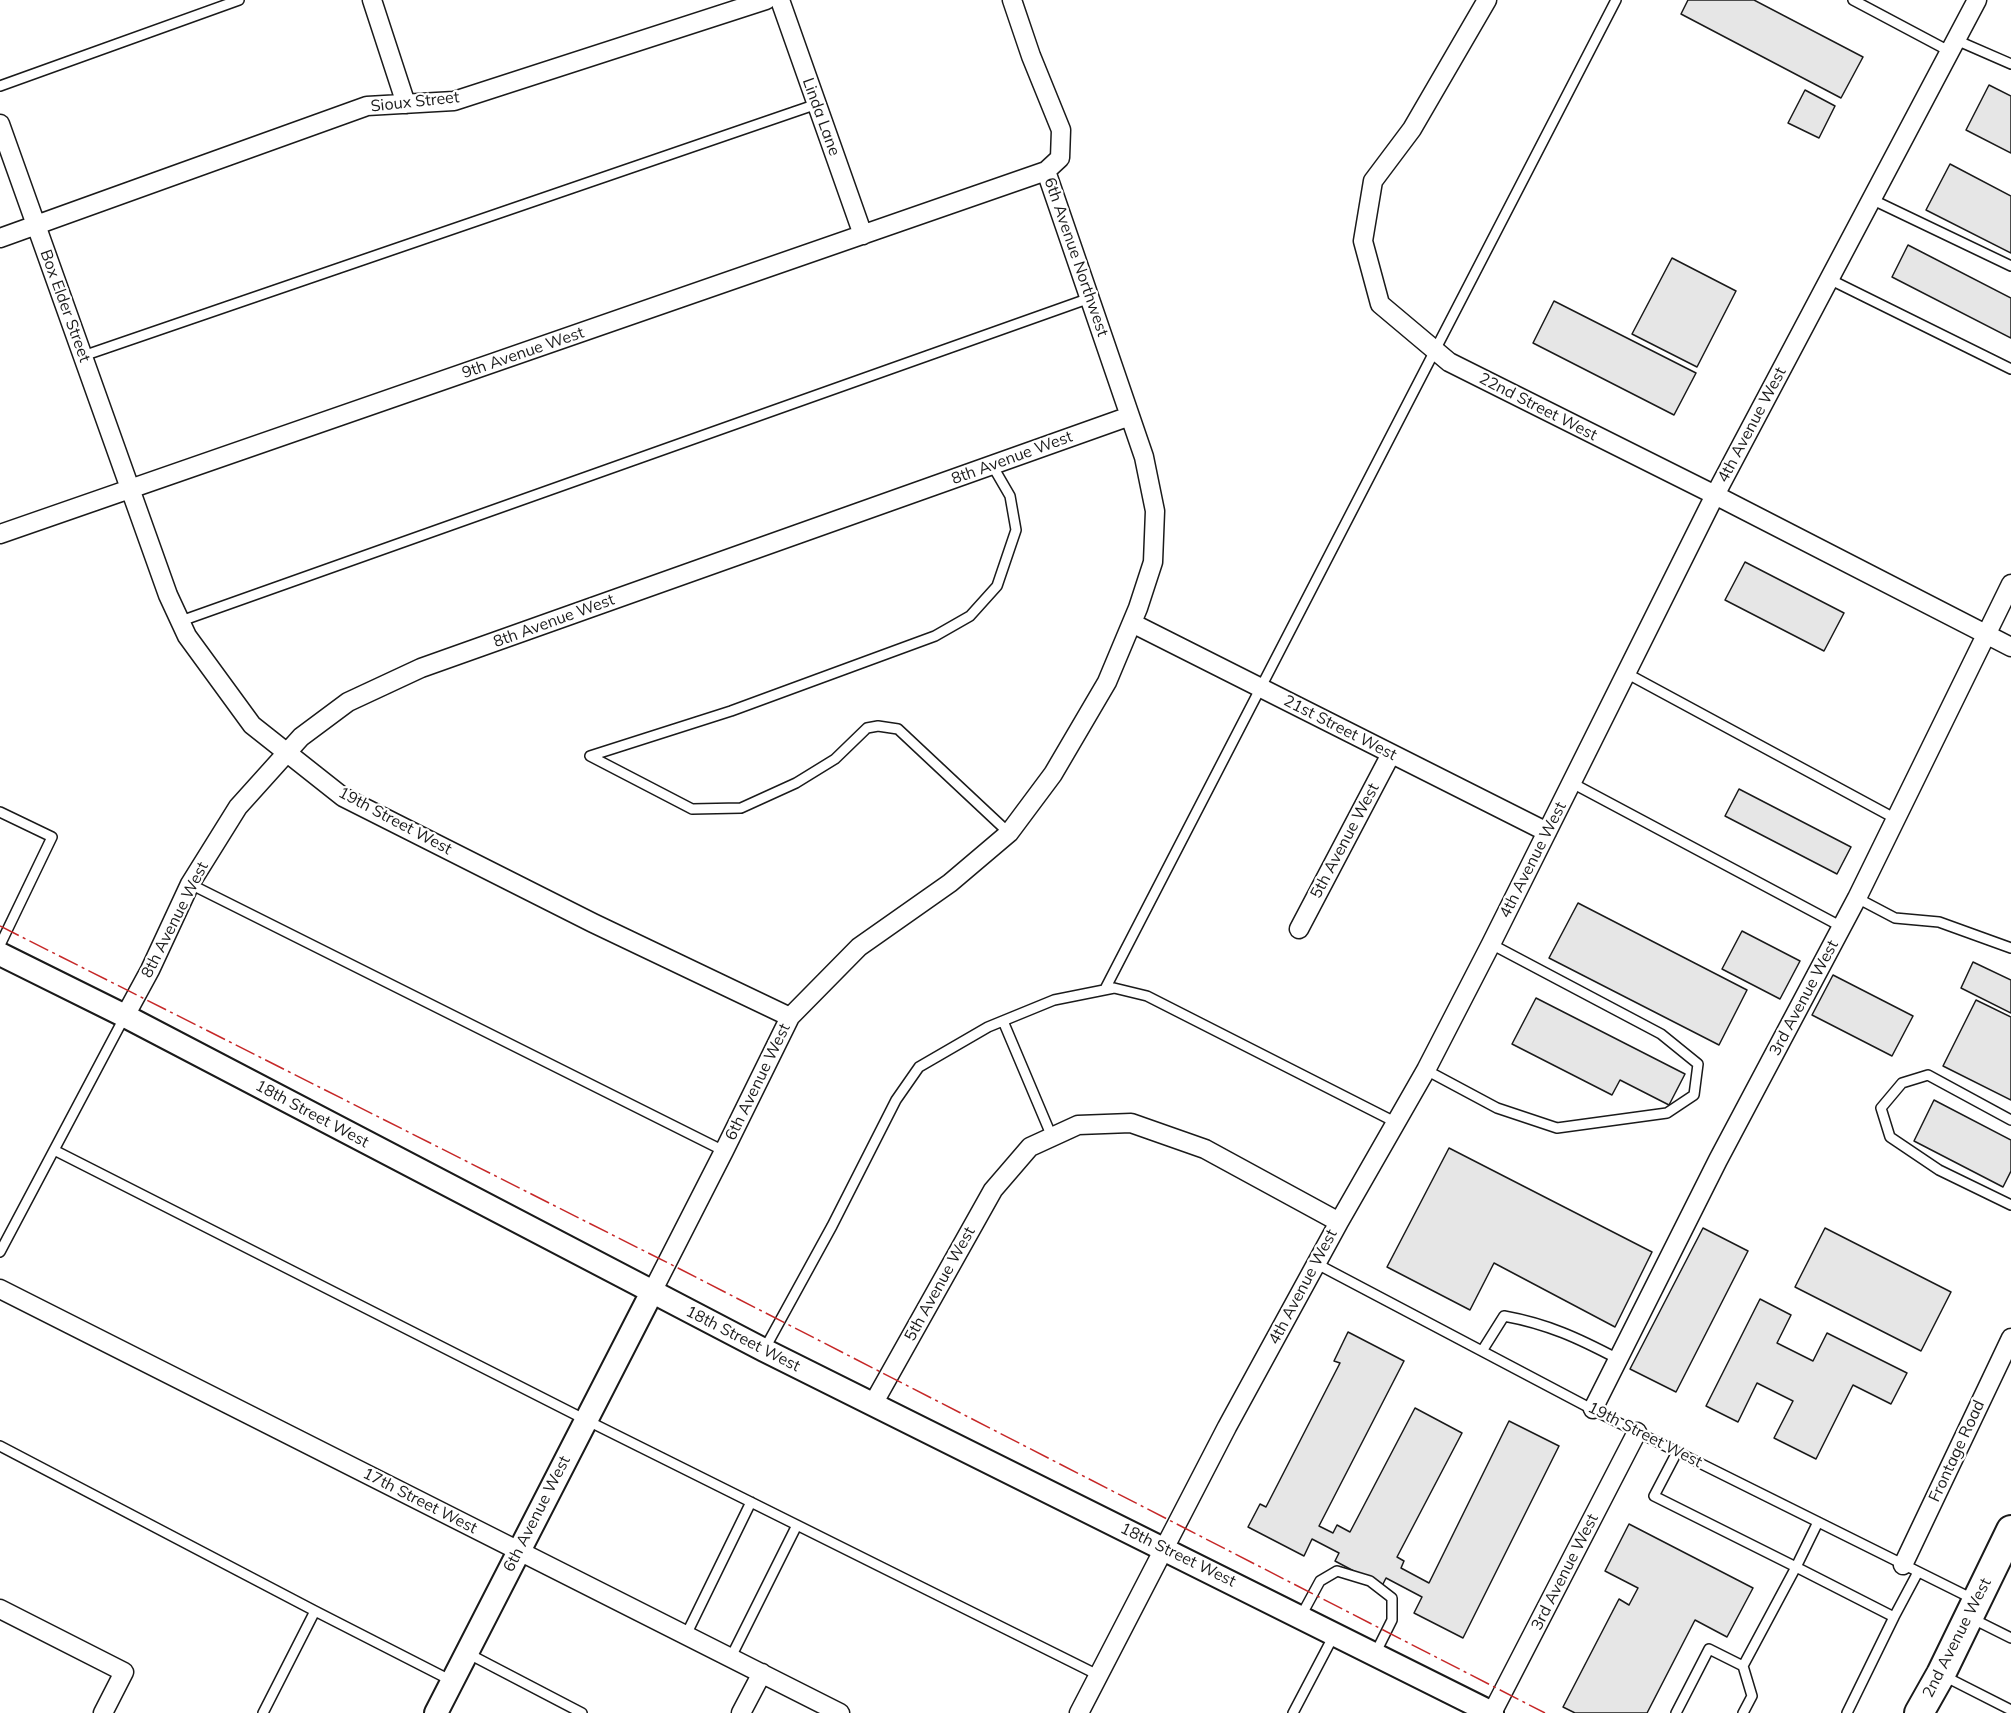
<!DOCTYPE html>
<style>
body{margin:0}
canvas{display:block;background:#fff}
</style>
<canvas width="2011" height="1713"></canvas>
<script>
const context = document.querySelector('canvas').getContext('2d');
context.lineJoin = 'round';
function paint(path, color) { context.fillStyle = color; context.fill(path, 'evenodd'); }
function stroke(path, color, width, dash) { context.strokeStyle = color; context.lineWidth = width; context.lineCap = dash ? 'butt' : 'round'; context.setLineDash(dash || []); context.stroke(path); }
function label(font, color, halo, rows, align = 'center') {
  context.font = font + ' Mulish,sans-serif'; context.lineWidth = 4.5; context.setLineDash([]); context.textBaseline = 'middle'; context.strokeStyle = halo; context.fillStyle = color; for (const [text, x, y, turn = 0] of rows) {
    context.save(); context.translate(x, y); context.rotate((+turn || 0) * Math.PI / 180); context.textAlign = isNaN(turn) ? turn : align; if (halo) context.strokeText(text, 0, 0); context.fillText(text, 0, 0); context.restore();
  }
}
const building = new Path2D(`
 M1688 0H1754L1863 57 1841 98 1681 14Z
 M1989 85 2011 96V153L1966 130Z
 M1805 90 1835 106 1819 138 1788 123Z
 M1950 164 2011 196V253L1926 210Z
 M1908 245 2011 298V338L1892 277Z
 M1672 258 1736 291 1697 367 1632 334Z
 M1554 301 1696 373 1674 415 1533 343Z
 M1745 562 1844 613 1824 651 1725 600Z
 M1739 789 1851 847 1837 874 1725 816Z
 M1578 903 1747 990 1719 1045 1549 958Z
 M1742 931 1800 961 1780 999 1722 969Z
 M1973 962 2011 980V1013L1961 988Z
 M1833 975 1913 1016 1892 1056 1812 1015Z
 M1536 998 1685 1074 1669 1105 1620 1080 1612 1095 1512 1044Z
 M1976 1000 2011 1017V1100L1943 1066Z
 M1934 1100 2011 1140V1171L2003 1187 1914 1141Z
 M1449 1148 1652 1252 1615 1327 1494 1263 1470 1310 1387 1267Z
 M1703 1228 1748 1251 1676 1392 1630 1369Z
 M1825 1228 1951 1292 1921 1351 1795 1287Z
 M1760 1299 1791 1315 1777 1343 1813 1361 1827 1333 1907 1373 1891 1404 1853 1385 1816 1459 1774 1438 1793 1401 1757 1383 1738 1422 1706 1406Z
 M1348 1332 1404 1361 1319 1526 1333 1533 1337 1525 1350 1532 1415 1408 1462 1433 1397 1557 1404 1561 1401 1568 1429 1583 1509 1421 1559 1446 1463 1638 1414 1613 1422 1597 1386 1578 1382 1586 1335 1561 1339 1553 1312 1539 1304 1556 1248 1527 1260 1504 1266 1507 1340 1363 1334 1361Z
 M1629 1524 1753 1588 1727 1637 1695 1620 1647 1713H1575L1563 1707 1619 1599 1629 1605 1638 1588 1605 1571Z`);
const service = new Path2D(`
 M1853 0 1949 51
 M1956 40 2011 64
 M0 86 239 0
 M1871 199 2011 266
 M1829 279 2011 369
 M83 356 817 104
 M992 465 1010 496 1016 530 997 586 970 616 935 636 731 711 590 756 692 809 741 808 796 783 835 759 867 728 878 726 898 729 1009 833
 M181 621 1090 298
 M1626 673 1896 819
 M1572 783 1842 927
 M0 812 52 837 0 945
 M190 884 724 1151
 M1857 898 1895 918 1939 922 2011 948
 M1105 989 1616 0
 M1003 1021 1052 1137
 M1426 1070 1497 1108 1557 1128 1667 1113 1694 1095 1698 1064 1661 1034 1491 944
 M2011 1120 1928 1075 1902 1083 1881 1108 1890 1137 1939 1170 2011 1205
 M54 1150 586 1420 1098 1675
 M0 1252 125 1016
 M1317 1264 1605 1416 1975 1600
 M764 1350 832 1226 896 1100 919 1067 988 1027 1054 1000 1114 988 1147 996 1397 1123
 M1482 1351 1504 1316C1548 1324 1578 1338 1618 1359
 M0 1446 315 1611 452 1681
 M1677 1452 1654 1496 1796 1567 1818 1522
 M1301 1616 1320 1581 1337 1571 1370 1581 1392 1598V1620L1375 1654
 M1894 1617 1918 1572
 M1971 1618 2011 1638
 M686 1635 751 1502
 M467 1653 582 1713
 M731 1657 797 1525
 M1944 1676 2011 1710
 M263 1713 315 1611
 M1293 1713 1334 1635
 M1676 1713 1709 1649 1743 1666
 M1743 1713 1752 1696 1743 1666 1796 1567 1894 1617 1847 1713`);
const minor = new Path2D(`
 M372 0 406 104
 M780 0 863 235
 M1487 0 1412 129 1373 181 1363 241 1380 304 1449 362 1715 495 2011 647
 M0 124 168 595 187 636 252 725 343 797 593 923 790 1017
 M0 238 367 106 454 101 766 0
 M0 534 1046 171 1060 158 1061 130 1031 56 1012 0
 M1132 623 1547 832
 M1299 929 1391 754
 M125 1016 150 970 190 884 238 807 301 737 348 702 421 668 1130 416
 M0 1289 840 1713
 M652 1292 724 1151 790 1017 859 947 950 883 1009 833 1053 774 1107 682 1138 608 1153 562 1155 511 1144 457 1046 171
 M873 1404 993 1190 1030 1147 1078 1125 1131 1123 1205 1149 1339 1222
 M1593 1409 1718 1160 1857 898 2011 584
 M1903 1565 2011 1338
 M0 1609 124 1672 103 1713
 M741 1713 762 1673
 M1079 1713 1227 1427 1339 1222 1426 1070 1491 944 1715 495 1977 0
 M1492 1713 1637 1432`);
const tertiary = new Path2D(`
 M0 954 125 1016 764 1350 1492 1713
 M436 1713 652 1292`);
const primary = new Path2D(`
 M1919 1713 1941 1674 2011 1530`);
const power = new Path2D(`
 M0 926 678 1268 1545 1713`);
const streetNames = [
 ["Sioux Street",415,102,-6],
 ["Linda Lane",821,117,70],
 ["6th Avenue Northwest",1076,257,71],
 ["Box Elder Street",65,306,70],
 ["9th Avenue West",523,353,-19],
 ["22nd Street West",1538,407,27],
 ["4th Avenue West",1752,425,-62],
 ["8th Avenue West",1012,458,-20],
 ["8th Avenue West",554,621,-20],
 ["21st Street West",1340,728,27],
 ["19th Street West",395,821,28],
 ["5th Avenue West",1345,841,-62],
 ["4th Avenue West",1533,860,-63],
 ["8th Avenue West",175,920,-63],
 ["3rd Avenue West",1804,998,-62],
 ["6th Avenue West",758,1082,-64],
 ["18th Street West",312,1114,28],
 ["5th Avenue West",940,1284,-61],
 ["4th Avenue West",1303,1287,-62],
 ["18th Street West",743,1339,27],
 ["19th Street West",1645,1435,27],
 ["Frontage Road",1957,1451,-65],
 ["17th Street West",420,1501,27],
 ["6th Avenue West",537,1514,-63],
 ["18th Street West",1178,1555,26],
 ["3rd Avenue West",1565,1572,-63],
 ["2nd Avenue West",1957,1638,-63]
];
paint(building, '#e6e6e6');
stroke(building, '#1a1a1a', 1.5);
stroke(service, '#1a1a1a', 12);
stroke(minor, '#1a1a1a', 21);
stroke(tertiary, '#1a1a1a', 26);
stroke(primary, '#1a1a1a', 32);
stroke(service, '#fff', 9);
stroke(minor, '#fff', 18);
stroke(tertiary, '#fff', 22);
stroke(primary, '#fff', 28);
stroke(power, '#c62828', 1.5, [21, 4.5, 3, 4.5]);
label('16px', '#1a1a1a', '#fff', streetNames);
</script>
